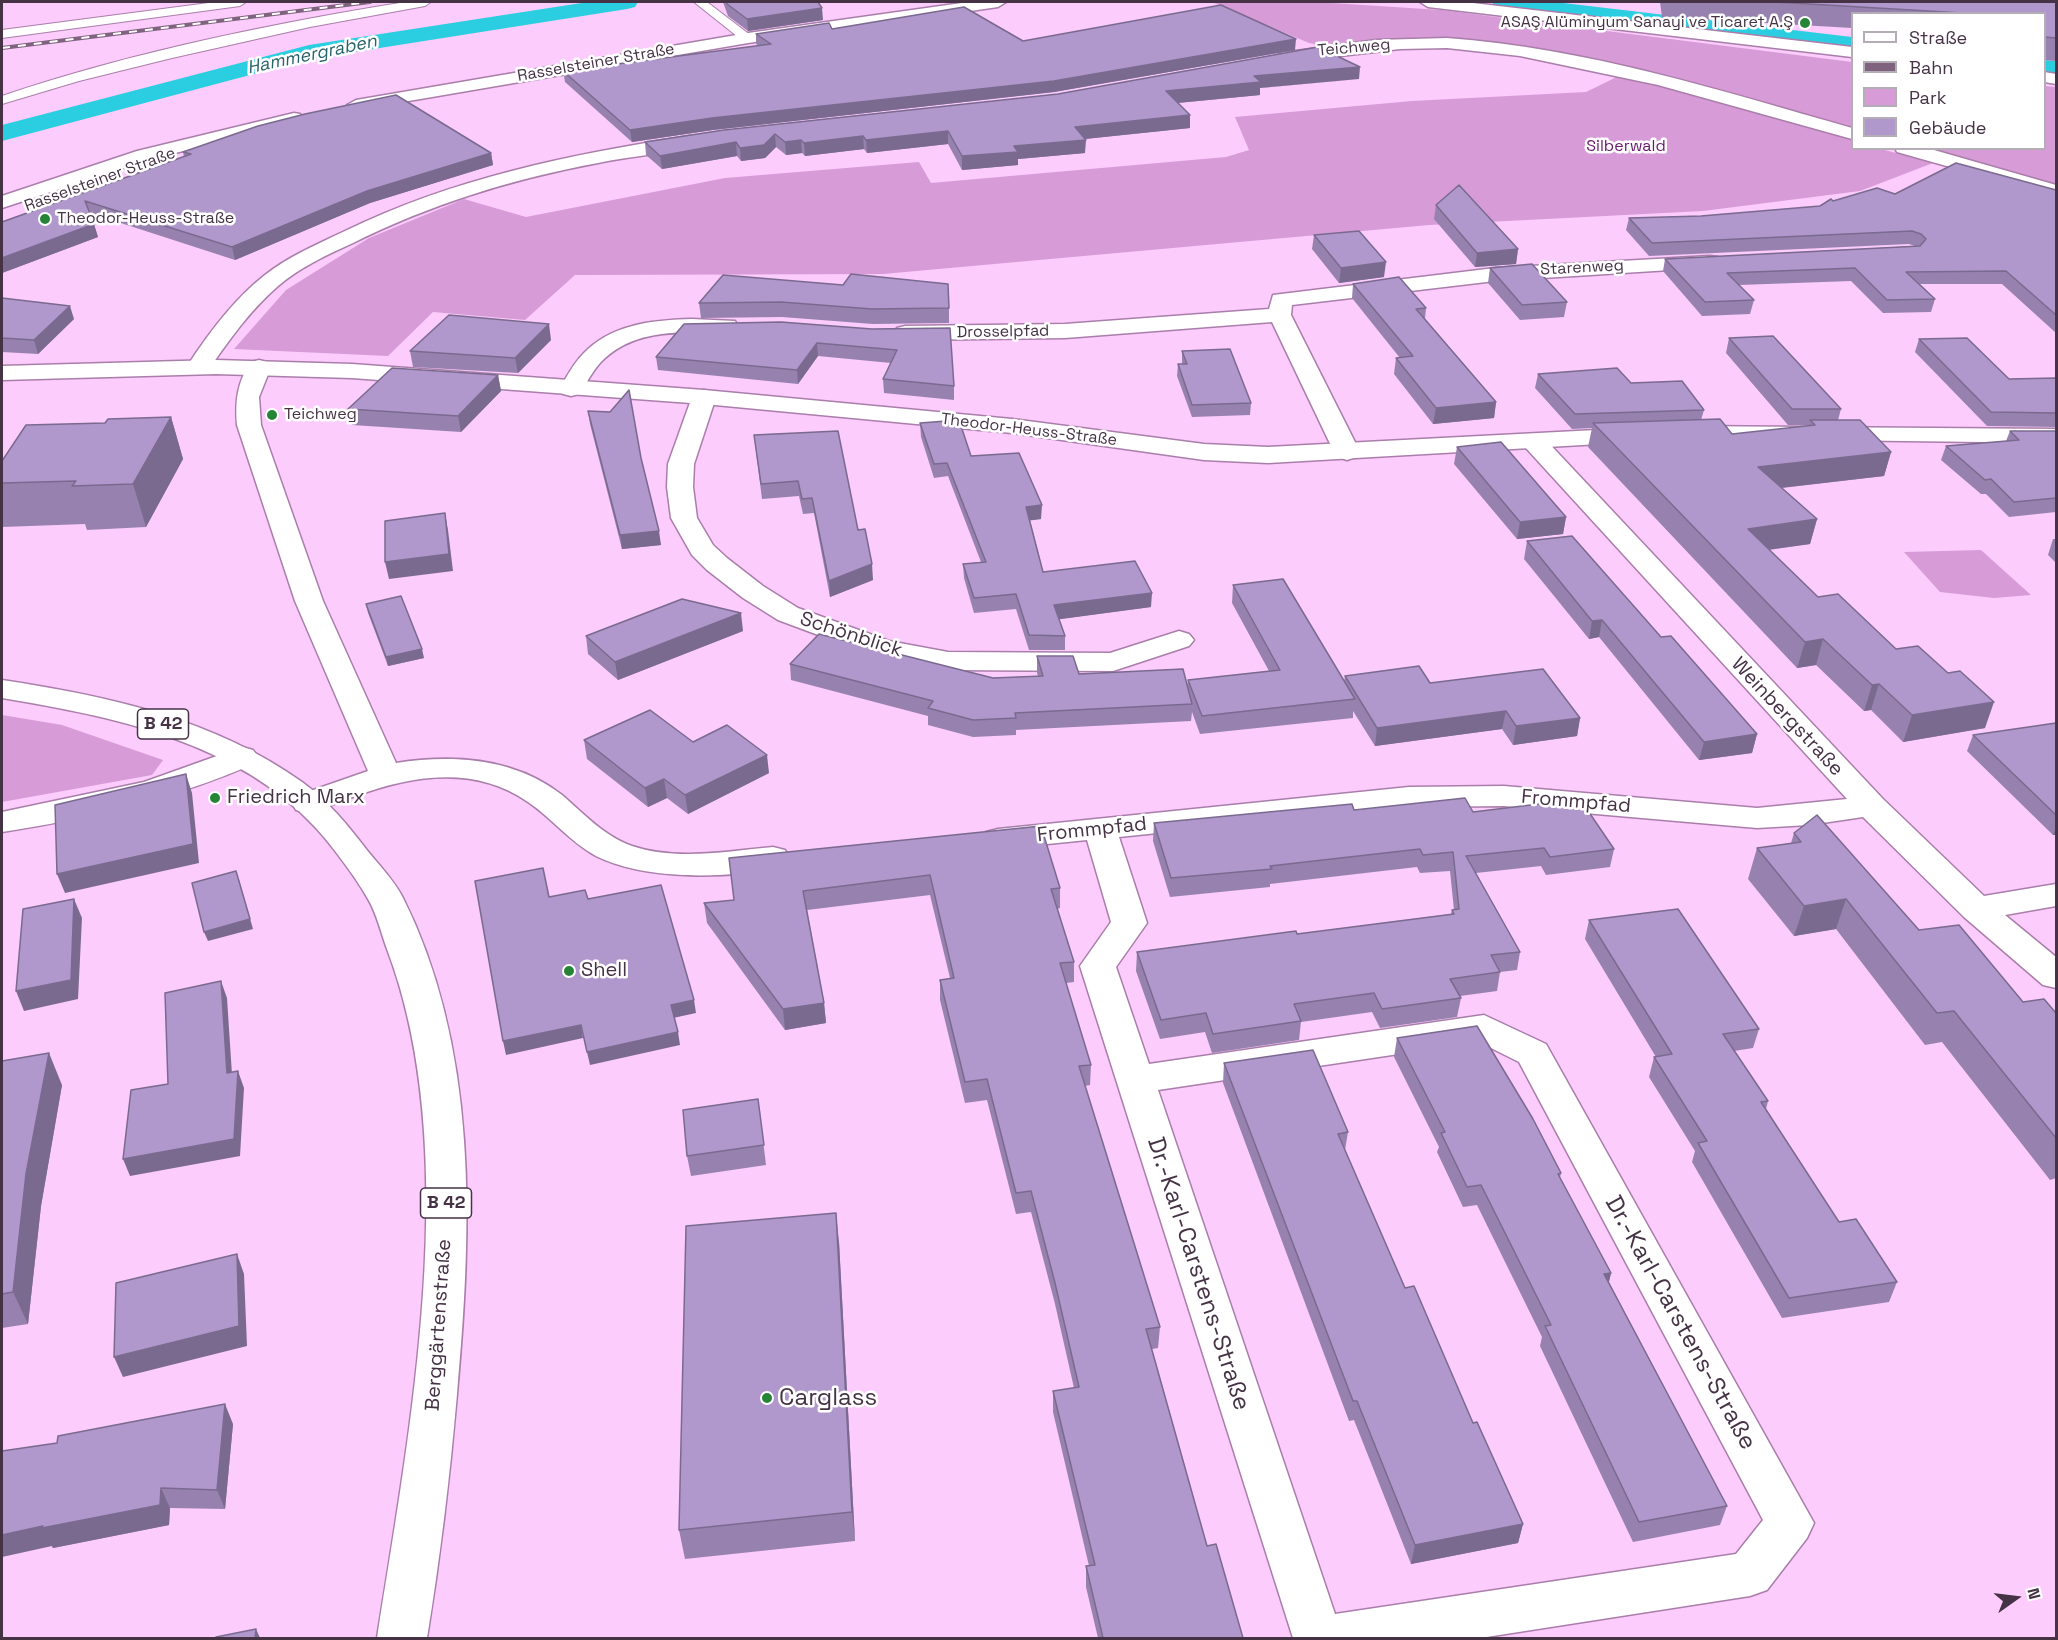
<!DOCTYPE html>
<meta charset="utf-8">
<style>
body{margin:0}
#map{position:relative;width:2058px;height:1640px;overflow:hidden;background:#fcccfc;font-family:"Space Grotesk",sans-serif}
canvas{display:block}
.frame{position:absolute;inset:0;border:3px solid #453245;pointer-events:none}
.legend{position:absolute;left:1851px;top:12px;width:195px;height:138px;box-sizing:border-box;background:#fff;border:2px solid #b5adb5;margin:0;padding:8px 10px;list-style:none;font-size:18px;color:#453245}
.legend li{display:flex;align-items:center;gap:12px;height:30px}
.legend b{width:30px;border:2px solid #b5adb5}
.north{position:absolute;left:1986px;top:1568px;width:60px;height:60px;-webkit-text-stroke:4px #fff;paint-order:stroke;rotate:76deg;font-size:16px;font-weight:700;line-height:24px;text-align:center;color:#453245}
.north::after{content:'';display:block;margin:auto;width:21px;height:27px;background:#453245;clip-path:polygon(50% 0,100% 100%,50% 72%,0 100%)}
</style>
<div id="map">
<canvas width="2058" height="1640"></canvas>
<div class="frame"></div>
<ul class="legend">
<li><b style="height:8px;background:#fff"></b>Straße</li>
<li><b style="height:8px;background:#7e627e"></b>Bahn</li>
<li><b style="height:16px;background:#d79bd8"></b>Park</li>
<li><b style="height:16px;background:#b097cc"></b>Gebäude</li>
</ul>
<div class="north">N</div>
</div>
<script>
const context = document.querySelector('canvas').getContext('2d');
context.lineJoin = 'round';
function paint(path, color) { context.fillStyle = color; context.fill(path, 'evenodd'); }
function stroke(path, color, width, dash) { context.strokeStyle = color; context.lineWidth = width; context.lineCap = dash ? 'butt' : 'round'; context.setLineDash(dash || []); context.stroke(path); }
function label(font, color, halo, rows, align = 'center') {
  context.font = font + ' "Space Grotesk",sans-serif'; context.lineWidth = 5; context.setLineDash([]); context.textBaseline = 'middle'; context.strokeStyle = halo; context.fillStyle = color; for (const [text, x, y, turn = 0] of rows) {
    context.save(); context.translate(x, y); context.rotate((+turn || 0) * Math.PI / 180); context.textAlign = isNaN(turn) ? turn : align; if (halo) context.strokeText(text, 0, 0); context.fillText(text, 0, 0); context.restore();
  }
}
const green = new Path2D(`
 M1212 2H1316L1441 10 1852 62V128L1660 75 1411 40 1324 46 1309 43Z
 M1621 75 1852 140V148L1881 149 1933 163 1860 191 1703 211 1429 225 883 274 575 275 525 320 433 312 388 356 234 349 286 290 369 238 464 199 526 217 725 178 919 162 931 183 1226 157 1249 150 1235 117 1412 101 1586 92Z
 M2045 86 2056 87V184L1927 149 2044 148Z
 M1981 550 2031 595 1994 598 1940 592 1904 552Z
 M2 715 62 725 163 760 152 775 2 802Z`);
const canal = new Path2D(`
 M588 2H638L635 7 627 9 310 59 2 141V125L309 45Z
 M1492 2H1555L1852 37V51L1503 9 1495 7Z
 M2044 60 2056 61V75L2044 74Z`);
const service = new Path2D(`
 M216 2H246L240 6 2 38V30Z
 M406 2H431L425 6 310 27 172 58 79 81 2 104V96C128 53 274 23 406 2Z
 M694 2H707L754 38 753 41H743Z`);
const minor = new Path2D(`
 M1447 38C1586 48 1719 90 1852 128V139L1658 85 1520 56 1447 48 1400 49 1281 63 1273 58 1281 53 1376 40Z
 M690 136 697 138 699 142 697 146C664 154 631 156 598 163 512 179 431 204 353 243 327 255 300 267 278 286 249 311 228 342 206 373H190L186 368C208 334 233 300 265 275 289 256 318 244 345 231 454 178 571 154 690 136Z
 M1895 148H1927L2056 185V197L1897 152Z
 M1710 256 1718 257 1721 262 1718 267 1495 281 1292 305 1291 315 1360 452 1356 457 1347 460 1338 457 1334 452 1272 322 1065 338 905 340 897 338 894 333 897 328 905 326 1065 324 1269 309 1273 295 1495 268Z
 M692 319 735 321 738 326 735 331 727 333C682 332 633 328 600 363 592 372 586 384 579 394L571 396 563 394 559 389C567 377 573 364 583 354 611 324 653 320 692 319Z
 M259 360 267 362 271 367 259 397 261 425 323 601 396 763C453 754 515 758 562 795 584 814 604 836 632 846 676 861 728 851 773 847L785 850 790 858 785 866C732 879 646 881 596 856 570 842 552 818 528 802 463 757 386 782 320 810L308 813 296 810 292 803 296 796 368 771 295 601 237 425C235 402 237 382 251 362Z
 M704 390 713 392 716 397 694 464 693 487 697 518 713 545 727 558 763 586 798 608 889 641 948 652 1110 653 1179 631 1189 634 1194 640 1189 646 1113 671 948 670 872 655 778 620 743 598 707 570 692 555 671 518 667 487 668 464 692 397 695 392Z
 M1534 434 1543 437 1883 799 1984 896 2056 884V906L2005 915 2056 957V988L2043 985 1964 917 1863 817 1809 825 1757 828 1504 806 1409 807 1119 837 1147 923 1116 967 1149 1064 1484 1015 1546 1044 1814 1523 1807 1538 1767 1590 1750 1596 1480 1638H1293L1080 966 1111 922 1087 840 998 849 986 846 981 839 986 832 998 829 1409 787 1504 786 1757 808 1847 799 1525 447 1521 442 1525 437ZM1479 1042 1519 1062 1763 1520 1736 1554 1335 1614 1158 1090Z
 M242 747 253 750 258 757 253 764C174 799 87 819 2 832V812L144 782Z`);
const tertiary = new Path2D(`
 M216 360 352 364 704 390 1012 419 1204 444 1268 447 1635 428 1644 430 1647 435 1644 440 1635 442 1268 463 1204 460 1012 433 704 404 352 378 216 374 2 380V366Z
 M1686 426 2056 429V443L1677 438 1674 433 1677 428Z`);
const secondary = new Path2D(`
 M969 2H1006L998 7 748 43 356 110 347 105 356 100 748 33Z
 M1420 2H1464L1852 47V57L1428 7Z
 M2044 72 2056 74V84L2044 82Z
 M294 113 300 114 303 118 300 122 151 159 2 208V196L137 151Z`);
const primary = new Path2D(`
 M2 680C108 696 214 719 302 782 328 801 347 824 366 849 378 864 394 880 403 898 479 1050 472 1229 457 1394 450 1476 440 1558 427 1638H377C410 1429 464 1151 387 949 381 933 377 914 368 899 357 879 331 844 315 827 236 741 111 716 2 698Z`);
const rail = new Path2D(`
 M2 48 370 2`);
const wall = new Path2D(`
 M723 2H818L823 20 748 31 728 16Z
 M1660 2H2056V61L2044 60V14H1852V28L1662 17Z
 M832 29 1023 41 1295 50 1054 92 713 130 632 142 565 82 563 71 759 46 756 44V34Z
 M1359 79 1260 88V95L1178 103 1190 128 1085 139V153L1018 159V165L962 170 948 144 867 153 864 149 805 156 802 153 786 155 776 147 765 158 741 161 737 156 662 169 646 155 645 142Z
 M183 152 491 153 493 165 370 203 235 260 90 213 98 237 2 273V222L184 157Z
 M2056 190V333L2002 284H1920L1935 299 1931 312 1883 313 1851 281 1739 285 1754 300 1750 314 1702 316 1663 271 1665 259 1915 246 1909 244 1649 256 1626 230 1629 218 1701 216 1820 206 1833 201 1895 194Z
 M1436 205 1518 249 1516 264 1475 267 1434 219Z
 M1314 235 1384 277 1339 283 1312 249Z
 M1490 268 1567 302 1564 317 1520 320 1488 283Z
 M1353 284 1426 308 1425 319 1496 402 1494 418 1433 424 1394 374 1396 358H1400L1352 298Z
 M843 285 949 308V323L873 324 782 317 701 318 699 303Z
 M2 298 74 319 38 354 2 352Z
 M872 329 954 386V400L884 393 883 379 891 363 818 356 798 384 658 370 656 357Z
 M1729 338 1841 409 1838 420 1891 452 1884 476 1782 488 1817 519 1810 544 1769 550 1818 597 1896 649 1985 728 1903 742 1871 710 1864 711 1816 665 1797 668 1588 447 1592 428 1572 429 1535 388 1538 374 1631 383 1704 410 1701 420 1732 434 1809 426V425H1788L1726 353Z
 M1919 339 2009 379 2056 378V427L1987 426 1915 352Z
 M551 340 518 373 413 367 410 351Z
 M1182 351 1251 403 1250 415 1192 417 1177 376 1178 364H1182Z
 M498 375 501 391 461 432 352 425 348 409Z
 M588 411 610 412 641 458 661 545 622 549 590 424Z
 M171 417 183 459 146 527 87 530 85 524 2 527V461L105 423Z
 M920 423 971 456 1041 519 1030 520 1043 572 1151 607 1059 619 1065 636V650H1029L1016 609 974 613 964 578 963 564 981 562 948 476 934 478 921 437Z
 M2010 431H2056V512L2009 517 1986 494H1981L1941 460 1946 446 2006 441Z
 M754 435 858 530 873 580 830 597 814 513 803 514 799 496 762 499Z
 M1457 447 1566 517 1563 534 1517 539 1454 464Z
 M2053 539H2056V563L2048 555Z
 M1527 541 1661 637 1757 734 1752 753 1699 760 1599 637 1589 639 1524 559Z
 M1233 585 1344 682 1345 676 1430 683 1580 718 1577 736 1513 745 1502 729 1375 746 1353 711V718L1200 734 1192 712 1191 721 1016 730V735L973 737 928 725V716L791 680 790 664 993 678 1038 676 1037 673V656L1079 674 1187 686 1188 680 1269 671 1232 603Z
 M366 604 424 658 388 666 368 613Z
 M743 631 618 680 588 654 586 636Z
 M2056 723V835H2053L1967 751 1973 735Z
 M584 740 693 742 769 773 688 814 667 798 648 807 587 759Z
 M1354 810 1473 812 1614 849 1610 867 1546 875 1541 866 1476 873 1520 952 1517 970 1500 972 1497 991 1460 996 1461 998 1457 1017 1380 1028 1372 1012 1301 1022 1299 1040 1212 1053 1205 1032 1160 1039 1136 971 1137 952 1297 934 1451 914 1452 910H1454L1450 871 1420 873 1417 867 1270 884V887L1170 897 1153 841 1154 823Z
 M1041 826 1060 888V908L1057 909 1074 962V982L1066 983 1091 1065 1090 1085 1085 1086 1160 1327 1158 1348 1152 1349 1207 1546 1243 1638H1098L1086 1587V1566H1089L1053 1412V1391L1074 1388 1055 1304 1031 1212 1016 1214 987 1100 965 1103 940 1000V980L950 978 930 895 807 910 824 1003 826 1023 785 1030 707 923 704 903 734 900Z
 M1794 833 1919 930 2023 1002 2056 1013V1178L2050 1180 1942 1042 1925 1045 1836 929 1794 936 1748 879 1757 848 1791 843Z
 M1589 920 1759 1029 1753 1048 1734 1051 1768 1101 1766 1109 1839 1222 1897 1282 1889 1302 1782 1318 1692 1162 1695 1151 1649 1077 1654 1057H1656L1585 939Z
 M1397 1038 1561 1173 1560 1178 1611 1273 1609 1282 1727 1506 1720 1525 1633 1542 1540 1346 1542 1337 1477 1205 1463 1207 1437 1152 1439 1147 1394 1057Z
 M2 1061 62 1085 41 1206 28 1324 2 1328Z
 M1224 1063 1348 1132 1345 1150 1405 1288 1523 1524 1518 1543 1411 1564 1354 1420 1349 1421 1223 1083Z
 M758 1099 766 1165 691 1176 687 1156Z
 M839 1242 855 1541 685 1559 679 1530Z
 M233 1424 225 1509 170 1508 169 1525 53 1548 52 1546Z`);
const shadedWall = new Path2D(`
 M822 8 823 20 748 31 747 19Z
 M1296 39 1295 50 1054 92 713 130 632 142 630 130 712 118Z
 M1360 67 1359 79 1260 88V95L1166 104V91L1254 76Z
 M1190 115V128L1075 140V127Z
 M948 131V144L867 153 866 140Z
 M775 134 776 147 765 158 741 161 740 148Z
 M863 136 864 149 805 156 804 143Z
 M801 140 802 153 786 155 785 142Z
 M1086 140 1085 153 1018 159V165L962 170V156L1014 146Z
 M736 142 737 156 662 169 660 156Z
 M491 153 493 165 370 203 235 260 232 247 367 191Z
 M94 224 98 237 2 273V258Z
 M1518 249 1516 264 1475 267 1477 253Z
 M1386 262 1384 277 1339 283 1341 268Z
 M70 306 74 319 38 354 34 340Z
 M549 324 551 340 518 373 515 358Z
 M817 343 818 356 798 384 797 370Z
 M498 375 501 391 461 432 458 416Z
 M1496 402 1494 418 1433 424 1436 408Z
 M171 417 183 459 146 527 133 484Z
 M1891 452 1884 476 1752 491 1758 467Z
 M1042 505 1041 519 1026 521V507Z
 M445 513 448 530 453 571 389 579 385 562Z
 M1566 517 1563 534 1517 539 1520 522Z
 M1817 519 1810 544 1742 553 1748 529Z
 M659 531 661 545 622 549 620 535Z
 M872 564 873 580 830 597 829 581Z
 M1152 593 1151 607 1054 620V605Z
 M741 613 743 631 618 680 615 662Z
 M1602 620 1599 637 1589 639 1592 621Z
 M1823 639 1816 665 1797 668 1805 642Z
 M422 649 424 658 388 666 386 657Z
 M1879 684 1871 710 1864 711 1872 685Z
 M1994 702 1985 728 1903 742 1912 715Z
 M1506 711 1502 729 1375 746 1377 728Z
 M1580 718 1577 736 1513 745 1516 726Z
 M1757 734 1752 753 1699 760 1704 742Z
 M767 755 769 773 688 814 685 795Z
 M186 774 192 793 199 863 65 893 57 874Z
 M664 779 667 798 648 807 645 788Z
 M2056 828V835H2053Z
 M239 880 253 929 208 941 204 932Z
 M74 899 82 918 78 999 24 1011 16 991Z
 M1846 899 1836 929 1794 936 1804 906Z
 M221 981 227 998 233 1090 227 1073Z
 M694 1000 696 1013 673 1018 671 1005Z
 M824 1003 826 1023 785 1030 783 1009Z
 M581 1025 583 1038 506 1055 503 1041Z
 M678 1032 680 1045 590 1065 587 1052Z
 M49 1053 62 1085 41 1206 28 1324 13 1292 26 1174Z
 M238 1071 244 1088 240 1156 130 1176 123 1159Z
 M836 1213 839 1242 855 1541 852 1512Z
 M237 1254 244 1274 247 1346 123 1377 114 1357Z
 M1611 1273 1606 1293 1604 1274Z
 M225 1404 233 1424 225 1509 217 1490Z
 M161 1488 170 1508 169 1525 53 1548 52 1546 2 1557V1535Z
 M1523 1524 1518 1543 1411 1564 1415 1545Z
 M256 1629 260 1638H255Z`);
const building = new Path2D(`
 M726 2H818L822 8 747 19 727 4Z
 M1775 2H2056V38L2044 37V14H1979Z
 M1221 5 1296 39 1054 81 712 118 630 130 563 71 771 44 756 34 829 23 832 29 964 7 1023 41Z
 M1318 47 1360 67 1254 76 1261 82 1166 91 1190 115 1075 127 1086 140 1014 146 1018 152 962 156 948 131 866 140 863 136 804 143 801 140 785 142 775 134 764 145 740 148 736 142 660 156 645 142 724 130 1058 94Z
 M396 95 491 153 367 191 232 247 85 201 94 224 2 258V222L191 154 183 152 258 126 305 114Z
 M1956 163 2056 190V315L2006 271 1906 272 1935 299 1887 300 1855 268 1727 273 1754 300 1705 302 1665 259 1920 246 1926 239 1921 234 1912 231 1652 243 1629 218 1701 216 1820 206 1831 199 1833 201 1877 188 1895 194Z
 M1459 185 1518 249 1477 253 1436 205Z
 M1359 231 1386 262 1341 268 1314 235Z
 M1532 264 1567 302 1522 305 1490 268Z
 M851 274 948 284 949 308 872 309 781 302 699 303 723 275 843 285Z
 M1399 277 1426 308 1416 309 1496 402 1436 408 1396 358 1413 356 1353 284Z
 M2 298 70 306 34 340 2 338Z
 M449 315 549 324 515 358 410 351Z
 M781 322 872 329 950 328 954 386 883 379 897 350 817 343 797 370 656 357 684 324Z
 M1773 336 1841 409H1792L1729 338Z
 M1967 338 2009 379 2056 378V413L1991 412 1919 339Z
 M1230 349 1251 403 1192 405 1178 364H1187L1182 351Z
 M392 368 498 375 458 416 348 409Z
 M1617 368 1631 383 1682 381 1704 410 1575 414 1538 374Z
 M629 390 641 458 659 531 620 535 588 411 610 412Z
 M171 417 133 484 72 486 76 481 2 483V461L26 425 105 423 108 419Z
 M1720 419 1732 434 1815 425 1810 420H1860L1891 452 1758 467 1817 519 1748 529 1818 597 1838 594 1896 649 1918 646 1948 673 1960 671 1994 702 1912 715 1879 684 1872 685 1823 639 1805 642 1593 423Z
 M959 420 971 456 1019 453 1042 505 1026 507 1043 572 1135 561 1152 593 1054 605 1065 636 1029 635 1016 594 974 598 963 564 986 562 947 463 934 464 920 423Z
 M838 431 858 530 865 529 872 564 829 581 812 498 802 499 798 481 761 484 754 435Z
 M2010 431H2056V498L2014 502 1991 479 1985 480 1946 446 2019 440Z
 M1501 442 1566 517 1520 522 1457 447Z
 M445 513 449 554 385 562V521Z
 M1572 536 1661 637 1671 636 1757 734 1704 742 1602 620 1592 621 1527 541Z
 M1283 579 1355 699 1202 716 1188 680 1280 670 1233 585Z
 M401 596 422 649 386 657 366 604Z
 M682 599 741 613 615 662 586 636Z
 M819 634 993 678 1043 676 1037 656H1073L1079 674 1183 669 1192 704 1015 713 1016 718 973 720 928 708 933 701 790 664Z
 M1419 666 1430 683 1543 669 1580 718 1516 726 1506 711 1377 728 1345 676Z
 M650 710 693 742 727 725 767 755 685 795 664 779 645 788 584 740Z
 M2056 723V815L1973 735Z
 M186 774 193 844 57 874 55 805Z
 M1465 798 1473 812 1580 799 1614 849 1550 857 1544 848 1466 856 1520 952 1491 955 1500 972 1450 979 1461 998 1382 1009 1374 993 1294 1004 1301 1021 1213 1034 1206 1013 1161 1020 1137 952 1296 931 1297 934 1454 914 1452 910 1459 909 1453 852 1423 855 1420 849 1270 866 1272 869 1171 878 1154 823 1352 804 1354 810Z
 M1817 815 1919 930 1959 925 2023 1002 2044 999 2056 1013V1138L1954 1011 1937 1013 1846 899 1804 906 1757 848 1801 842 1794 833Z
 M1041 826 1060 888 1051 889 1074 962 1060 963 1091 1065 1079 1066 1160 1327 1146 1329 1207 1546 1216 1544 1243 1638H1103L1086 1566 1095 1565 1053 1391 1079 1387 1055 1283 1031 1191 1016 1193 987 1079 965 1082 940 980 954 978 930 875 803 891 824 1003 783 1009 704 903 734 900 729 858Z
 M543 868 549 897 585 890 588 899 661 885 694 1000 671 1005 678 1032 587 1052 581 1025 503 1041 475 881Z
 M236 871 250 919 204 932 192 883Z
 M74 899 71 980 16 991 23 909Z
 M1678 909 1759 1029 1723 1034 1768 1101 1761 1102 1839 1222 1856 1219 1897 1282 1789 1298 1698 1143 1707 1141 1654 1057 1672 1054 1589 920Z
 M221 981 227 1073 238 1071 234 1139 123 1159 131 1090 168 1084 165 993Z
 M1477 1026 1533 1119 1561 1173 1558 1174 1611 1273 1604 1274 1727 1506 1639 1522 1545 1326 1551 1325 1481 1185 1467 1187 1441 1133 1445 1132 1397 1038Z
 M1313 1050 1348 1132 1338 1134 1405 1288 1414 1286 1473 1423 1477 1422 1523 1524 1415 1545 1357 1401H1353L1224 1063Z
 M49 1053 26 1174 13 1292 2 1294V1061Z
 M758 1099 764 1145 687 1156 683 1110Z
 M836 1213 852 1512 679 1530 686 1226Z
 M237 1254 239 1326 114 1357 116 1283Z
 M225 1404 217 1490 161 1488 160 1505 42 1528 43 1526 2 1535V1451L57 1443 58 1436Z
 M256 1629 255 1638H216V1637Z`);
const markers = [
 [1805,23,6,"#258436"],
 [45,219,6,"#258436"],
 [272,415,6,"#258436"],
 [215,798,6,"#258436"],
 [569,971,6,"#258436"],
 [767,1398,6,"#258436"]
];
const farPoinames = [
 ["ASAŞ Alüminyum Sanayi ve Ticaret A.Ş",1793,23,"right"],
 ["Theodor-Heuss-Straße",57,219],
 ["Teichweg",284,415]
];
const farStreetnames = [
 ["Teichweg",1354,48,-5],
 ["Rasselsteiner Straße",596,63,-10],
 ["Rasselsteiner Straße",100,180,-20],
 ["Starenweg",1582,268,-3],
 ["Drosselpfad",1003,332,-1],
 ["Theodor-Heuss-Straße",1029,430,7]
];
const farParknames = [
 ["Silberwald",1626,147]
];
const farWaternames = [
 ["Hammergraben",312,55,-12]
];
const shields = [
 [163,724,51],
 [446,1203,51]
];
const shieldNames = [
 ["B 42",163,724],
 ["B 42",446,1203]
];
const streetNames = [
 ["Schönblick",851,635,18],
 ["Weinbergstraße",1787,717,47],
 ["Frommpfad",1576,802,5],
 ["Frommpfad",1092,830,-6],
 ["Berggärtenstraße",439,1325,-86]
];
const poiNames = [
 ["Friedrich Marx",227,798],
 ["Shell",581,971]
];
const nearStreetnames = [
 ["Dr.-Karl-Carstens-Straße",1198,1274,72],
 ["Dr.-Karl-Carstens-Straße",1680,1323,61]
];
const nearPoinames = [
 ["Carglass",779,1398]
];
paint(green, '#d79bd8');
paint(canal, '#2bcee0');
stroke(service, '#aa7eaa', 2);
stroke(minor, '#aa7eaa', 3);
stroke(tertiary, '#aa7eaa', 3);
stroke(secondary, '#aa7eaa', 3);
stroke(primary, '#aa7eaa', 3);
paint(service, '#fff');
paint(minor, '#fff');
paint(tertiary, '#fff');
paint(secondary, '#fff');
paint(primary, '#fff');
stroke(rail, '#7e627e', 4);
stroke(rail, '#fff', 2, [8]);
paint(wall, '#9782af');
paint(shadedWall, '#7b6a8f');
paint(building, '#b097cc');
stroke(building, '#7b6a8f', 1.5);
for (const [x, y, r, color] of markers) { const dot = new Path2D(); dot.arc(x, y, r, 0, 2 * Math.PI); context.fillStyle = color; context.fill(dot); stroke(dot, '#fff', 2); }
label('16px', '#453245', '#fff', farPoinames, 'left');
label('16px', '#453245', '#fff', farStreetnames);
label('16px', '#6a156e', '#fff', farParknames);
label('italic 18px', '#256269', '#fff', farWaternames);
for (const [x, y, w] of shields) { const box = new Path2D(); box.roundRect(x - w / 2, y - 15, w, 30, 4.5); context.fillStyle = '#fff'; context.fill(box); stroke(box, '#453245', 1.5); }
label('bold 18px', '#453245', null, shieldNames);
label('20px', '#453245', '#fff', streetNames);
label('20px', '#453245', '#fff', poiNames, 'left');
label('24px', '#453245', '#fff', nearStreetnames);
label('24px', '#453245', '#fff', nearPoinames, 'left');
</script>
